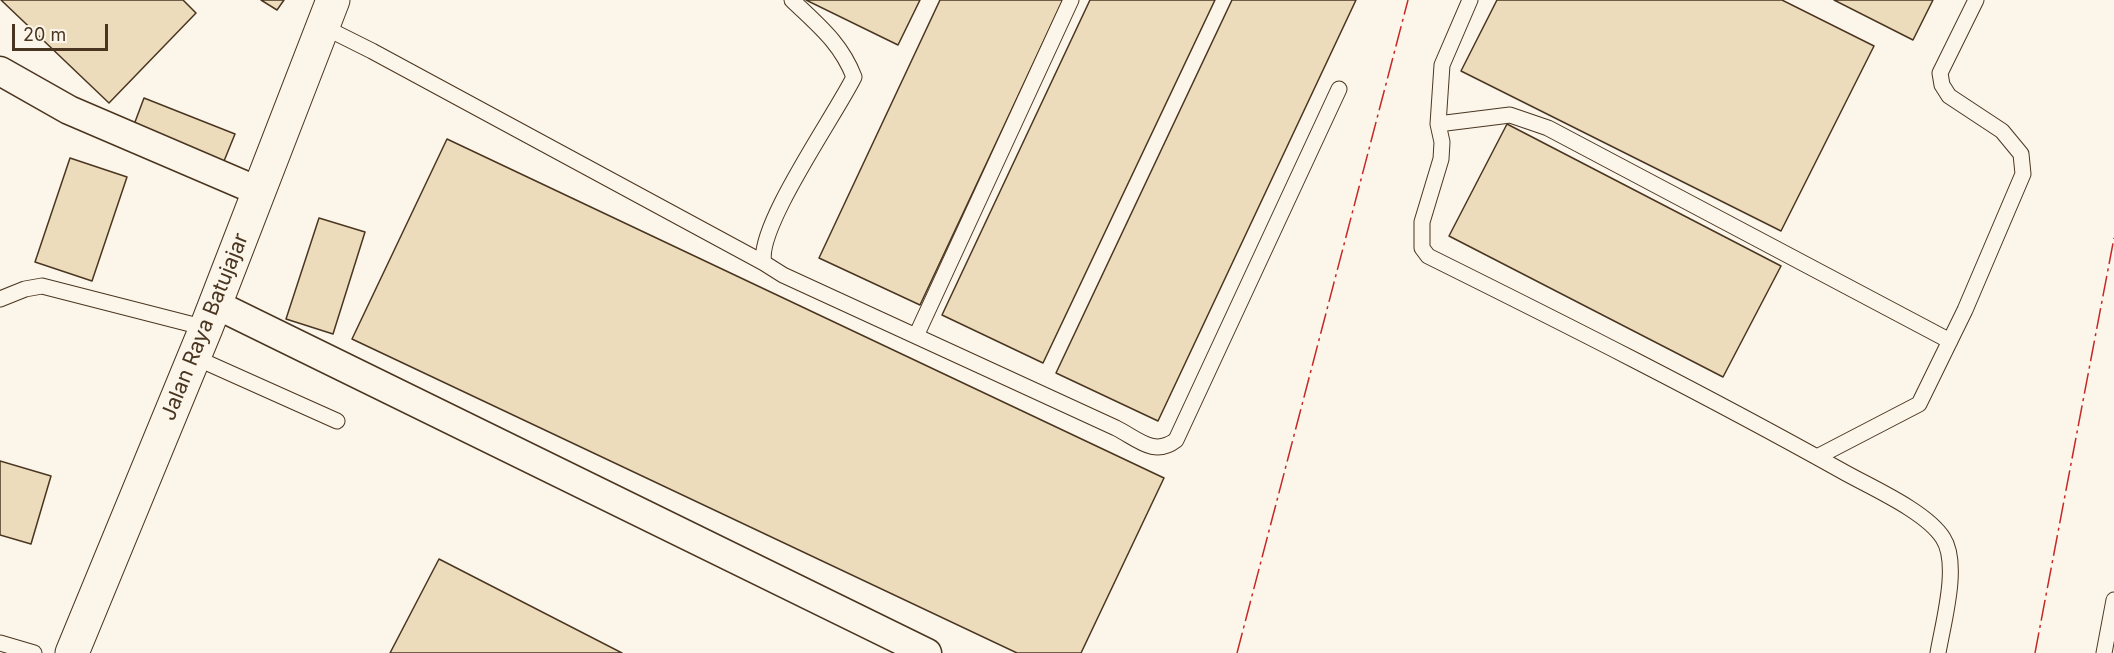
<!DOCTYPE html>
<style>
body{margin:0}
#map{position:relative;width:2114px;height:653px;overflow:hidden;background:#fbf6e9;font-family:Inter,sans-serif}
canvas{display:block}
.scale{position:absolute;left:12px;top:24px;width:96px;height:27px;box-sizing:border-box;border:3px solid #4a3520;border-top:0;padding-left:8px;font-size:18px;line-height:21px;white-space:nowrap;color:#4a3520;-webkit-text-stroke:4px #fbf6e9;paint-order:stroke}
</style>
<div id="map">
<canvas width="2114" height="653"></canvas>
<div class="scale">20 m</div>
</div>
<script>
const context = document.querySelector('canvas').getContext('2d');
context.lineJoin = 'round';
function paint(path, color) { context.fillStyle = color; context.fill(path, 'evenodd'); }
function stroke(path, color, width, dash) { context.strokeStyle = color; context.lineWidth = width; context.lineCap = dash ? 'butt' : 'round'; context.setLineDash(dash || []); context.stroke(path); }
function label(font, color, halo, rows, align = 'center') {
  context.font = font + ' Inter,sans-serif'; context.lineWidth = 4.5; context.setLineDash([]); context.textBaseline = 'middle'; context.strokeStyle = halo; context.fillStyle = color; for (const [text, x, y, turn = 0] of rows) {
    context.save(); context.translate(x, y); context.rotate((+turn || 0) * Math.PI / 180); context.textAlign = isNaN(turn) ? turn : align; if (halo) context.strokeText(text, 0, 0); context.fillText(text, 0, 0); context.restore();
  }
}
const building = new Path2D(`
 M1 0H183L196 13 109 103Z
 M261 0H284L277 10Z
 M806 0H920L898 45Z
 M940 0H1063L920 305 819 258Z
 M1090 0H1215L1043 363 942 315Z
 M1232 0H1356L1158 421 1056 373Z
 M1497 0H1782L1874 46 1781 231 1461 71Z
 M1834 0H1933L1913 40Z
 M144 98 235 134 222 166 132 130Z
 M1507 124 1781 266 1723 377 1449 236Z
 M447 139 1164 478 1081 653H1017L352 339Z
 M70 158 127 177 92 281 35 262Z
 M319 218 365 232 333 334 286 319Z
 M0 461 51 476 31 544 0 535Z
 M439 559 622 653H390Z`);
const lane = new Path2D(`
 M792 0C818 25 841 43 854 77 836 114 755 229 764 263L783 275 1116 428C1138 439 1154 457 1176 440L1339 89
 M1470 0 1442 65 1438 124 1442 142 1441 159 1422 222V248L1428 256C1567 325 1706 395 1842 471 1870 487 1926 511 1943 538 1960 564 1943 623 1938 653
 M322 26 372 51 764 263
 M1438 124 1510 115 1548 128 1950 341
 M0 299 25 289 42 286 206 328
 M916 336 1071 0
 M194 357 337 421
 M1817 457 1919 404 1965 310 2023 174 2021 154 2002 131 1949 96 1942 85 1940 73 1976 0
 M0 643 34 653
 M2104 653 2114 600`);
const street = new Path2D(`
 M0 71 69 110 258 191
 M215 304 927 653`);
const highway = new Path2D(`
 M72 653 206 328 333 0`);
const power = new Path2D(`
 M1237 653 1408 0
 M2035 653 2114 238`);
const streetNames = [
 ["Jalan Raya Batujajar",205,327,-68]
];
paint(building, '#ecdcbc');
stroke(building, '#4a3520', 1.5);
stroke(lane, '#4a3520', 17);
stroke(street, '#4a3520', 31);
stroke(highway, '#4a3520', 35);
stroke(lane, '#fbf6e9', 15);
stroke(street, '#fbf6e9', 28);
stroke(highway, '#fbf6e9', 33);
stroke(power, '#c62828', 1.5, [21, 4.5, 3, 4.5]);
label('21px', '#4a3520', '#fbf6e9', streetNames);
</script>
